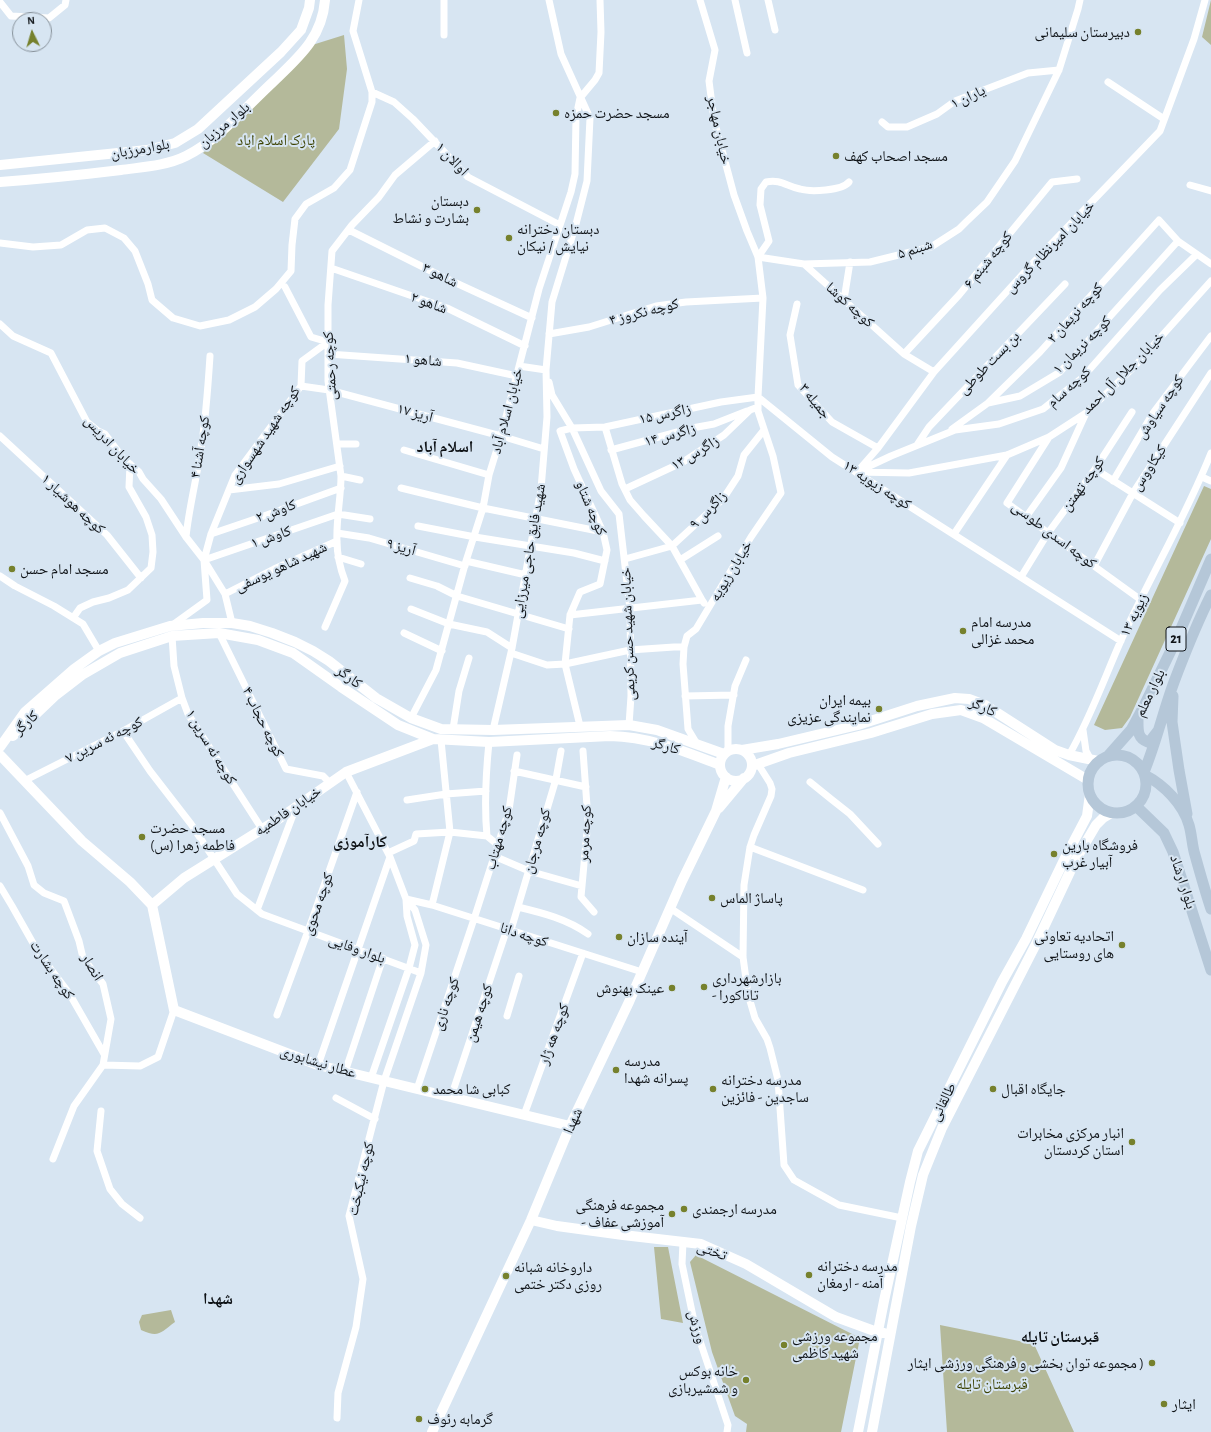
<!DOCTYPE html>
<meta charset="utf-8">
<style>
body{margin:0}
#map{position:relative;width:1211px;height:1432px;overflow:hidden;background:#d7e5f2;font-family:"Alegreya Sans",sans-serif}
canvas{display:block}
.north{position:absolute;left:12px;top:12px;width:40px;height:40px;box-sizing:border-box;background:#d7e5f2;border:1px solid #87919a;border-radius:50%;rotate:355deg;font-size:11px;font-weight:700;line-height:16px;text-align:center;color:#0f1317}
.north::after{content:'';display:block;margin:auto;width:14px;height:18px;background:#76812d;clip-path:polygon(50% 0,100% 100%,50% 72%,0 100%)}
</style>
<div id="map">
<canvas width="1211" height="1432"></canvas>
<div class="north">N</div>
</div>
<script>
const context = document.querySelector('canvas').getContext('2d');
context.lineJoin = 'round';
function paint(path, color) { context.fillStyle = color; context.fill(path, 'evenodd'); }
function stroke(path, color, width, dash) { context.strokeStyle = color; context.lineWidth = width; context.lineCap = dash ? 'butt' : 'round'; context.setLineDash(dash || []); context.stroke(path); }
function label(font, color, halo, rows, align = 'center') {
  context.font = font + ' "Alegreya Sans","Noto Naskh Arabic",sans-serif'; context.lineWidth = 4; context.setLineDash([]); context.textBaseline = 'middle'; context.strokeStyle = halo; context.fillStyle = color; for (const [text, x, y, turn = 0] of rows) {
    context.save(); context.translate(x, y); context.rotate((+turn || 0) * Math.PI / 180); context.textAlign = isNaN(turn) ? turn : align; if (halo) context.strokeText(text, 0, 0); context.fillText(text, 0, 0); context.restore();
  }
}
const green = new Path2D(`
 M1211 0V45L1202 37Z
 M344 35 347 69 339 129 283 202 203 153 309 46Z
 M1204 486 1211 489V539L1130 717 1122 728 1105 730 1094 725Z
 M654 1247H668L683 1323 661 1319Z
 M696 1255 860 1338 841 1432H746L747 1424 735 1416 712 1352 690 1262Z
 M171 1310 175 1322C160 1333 159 1338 141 1330L139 1322 142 1315Z
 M940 1325 1034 1344 1074 1432H947Z`);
const street = new Path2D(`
 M700 0 715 50 709 81 714 120 734 195 747 231 758 257 763 298 758 397 832 457 1121 641
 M735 0 747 53
 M768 0 775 30
 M0 2 11 16 49 18 65 5 66 0
 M444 35V0
 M1108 82 1164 119
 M372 92 394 102 413 119 468 177 560 225
 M882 122 888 127H907L937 114 955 101 1028 73 1059 70
 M1190 185 1211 191
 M349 230 443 277 532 318
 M0 243 33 247 61 245 87 230 105 228 124 238 135 251 148 284 152 300 173 318 200 326 229 320 255 307 276 289 291 271 292 245 295 219 306 204 334 188 350 170 372 102V92L353 31 359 0
 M758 257 804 264 904 354 934 372
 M758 257 769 241 760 205 761 189 766 182C781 179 786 186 800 189 810 192 842 191 849 182
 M804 264 870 262 931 247 959 229 966 222 987 202 1015 161 1059 70 1078 9 1080 0
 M331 268 447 308 525 346
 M285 287 311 337 328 342
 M844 300 850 262
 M797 304 790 335 798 385 832 422 878 448
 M0 324 13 336 51 353 87 422 98 431 105 434 124 459 139 472 143 479 161 499 186 537 204 560 225 594 232 623
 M549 334 589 327 656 306 686 302 763 298
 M328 354 457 363 517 376
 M904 354 959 295 1052 182 1077 179
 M519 366 546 370
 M549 382 552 395 572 428 601 491 619 514 630 609 631 696 629 725
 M301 386 329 390 501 436 544 449
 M988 403 1040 352 1159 220 1178 241 1211 264
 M605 427 622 484 630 500 644 516 672 546 702 600
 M952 429 988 403 1020 396 1060 372 1178 241
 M0 436 107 535 141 578
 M1049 437 1007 503 1141 600
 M337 444H356
 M917 445 929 427 1065 284
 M404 450 489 475
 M611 450 692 428 714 424 747 411
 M1095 469 1180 523
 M861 470 891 456 955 430 999 424 1043 409 1082 378 1160 290 1196 255
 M857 472 878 448 934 372 1030 266 1160 131 1194 39 1205 0
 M857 472 909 473 1007 455 1049 437 1086 413 1133 368 1211 281
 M341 476 360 480
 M1202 477 1211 481
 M1113 481 1153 413 1211 336
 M401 488 483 508 603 532
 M625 489 683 462 724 435 750 410 758 407
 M229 490 279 484 340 466
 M1026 517 1061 468 1086 413
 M418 526 475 537 574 553 605 561
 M337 533 369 538 465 566
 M211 534 261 517 341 488
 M954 534 1007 455
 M186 537C189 507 197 478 201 448 206 418 208 387 210 356
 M338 557 361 564
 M625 559 672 546 723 499 738 476 744 455 764 430
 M204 560 338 514 370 519
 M680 560 718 536
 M466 561 526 575
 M1094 566 1133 493 1211 373
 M0 576 15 586 54 606 83 624 99 651
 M1021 577 1048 533 1095 469 1132 412
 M410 578 437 586 457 596 569 629
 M225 594 274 569 337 541
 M411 609 449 624 487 632 512 648
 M570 615 702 600 704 603
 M73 618 80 608 93 602 109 598 128 590 151 568 153 552 152 535 146 517 129 487 130 464
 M171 626 207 600 204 560 211 534 235 475 301 386 302 361 328 342
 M325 627 345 581C340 568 337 555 337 541 336 519 341 498 341 476L328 381V305L332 251 352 225 379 197 395 175 435 141
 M219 633 286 769 323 776 330 783
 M404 633 442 651
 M172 636 174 666 182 698 188 714 262 829
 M511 653 547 665 565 664 630 650 674 647H684
 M685 696 734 695
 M411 718 436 670 466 561 483 508 489 475 501 436 539 289 571 192 575 174 576 117 580 98 595 80 599 73 601 32 600 0
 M580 726 565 664 570 615 580 592 600 584 607 550 603 532 574 469 560 431 572 428 605 427 721 402 758 397V411L773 456 781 493 751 537 696 629 687 636 684 647 683 664 688 729 697 744
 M453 729 459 691 469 658
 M493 730 512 648 541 489 547 417 546 370 552 302 576 224 587 181 590 118 561 54 549 0
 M1083 730 1086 751 1091 760
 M123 731 150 771 191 824 237 894 262 914 421 973
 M489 742C486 772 484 805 487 836L498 845
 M583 751 588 820 581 897 594 912
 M728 751V726L735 686 746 660
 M1069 755C1091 717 1105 676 1123 636 1151 575 1186 516 1211 453
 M758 764 770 783 772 789 771 796 754 835 750 847 744 885 743 957 748 994 755 1018 767 1039 770 1048 778 1080 784 1165 794 1180 839 1205 902 1218
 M514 771 586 787
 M346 772 390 857 406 899 407 916 415 945 409 968 371 1078
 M24 781 123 731 182 698
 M810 782 831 799 850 814 878 844
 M407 800 446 794 486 791
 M0 813 28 866 34 885 44 893 64 901 79 941 83 958 103 984 111 1019 103 1065 74 1106 53 1159
 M750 847 863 890
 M388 853 414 841 416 834 450 832 487 836
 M494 856 529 871 582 886
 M0 886 12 906 38 952 69 993 104 1054
 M406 899 432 905 642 972
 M432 905 450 832 441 740
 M518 907C543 913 567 919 588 934
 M670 908 743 957
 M257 910 296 807
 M511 930 556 779 561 751
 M277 1015 308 931 357 792
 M507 1016 519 976
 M103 1065 140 1066 158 1057 174 1010
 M318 1065 390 857
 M345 1072 383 958
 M417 1089 474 919 509 810 517 755
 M451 1097 507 929
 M336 1098 375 1119
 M101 1111 97 1151 110 1189 122 1204 140 1218
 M524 1115 583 953
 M683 1242 682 1264 695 1326 728 1425 727 1432
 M337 1418 338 1393 356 1327 363 1279 349 1216 384 1081 421 973 426 945 415 910 406 899`);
const secondary = new Path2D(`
 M0 165 147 150 175 143 198 129 281 52 301 30 309 8 310 0
 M0 182C40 179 80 175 121 170 142 167 166 166 186 156 217 141 247 106 273 82 299 57 322 38 325 0
 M13 736 56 695 82 675 120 653 172 636 219 633 258 640 293 653 341 687 398 725 433 739 489 742 610 736C651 737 683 751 720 765
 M0 747 25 712 74 669 99 651 115 643 170 626 203 623H232L250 626 272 633 295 642 313 651 329 661 376 698 411 718 441 729 493 730 629 725 657 730 724 754
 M720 765a16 16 0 1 1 32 0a16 16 0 1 1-32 0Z
 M742 750 778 744 858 725 917 706 955 698 969 699 985 705 1055 750 1069 755 1098 761
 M0 755 82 841 130 882 152 905
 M752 766 789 753 871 733 932 714 961 710 983 718 1088 780
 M719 808 744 778
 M152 905 174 1010 318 1065 570 1126
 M152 905 184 878 280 818 346 772 433 739
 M531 1220 557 1226 623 1235 701 1244 746 1264 836 1317 877 1332 884 1333
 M432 1432 531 1220 570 1126 629 1002 682 881 716 811 726 777
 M858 1432 884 1301 910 1182 918 1151 1002 982 1026 939 1065 858 1087 816 1090 794
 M872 1432 911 1226 923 1175 942 1128 1036 944 1076 859 1096 825 1103 818 1113 812`);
const primary = new Path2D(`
 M1173 696 1172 722 1179 770 1187 814
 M1138 719C1138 730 1137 738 1148 742L1151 740 1158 731
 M1088 784a29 29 0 1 1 58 0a29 29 0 1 1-58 0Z
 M1108 756 1131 730 1144 706 1177 638 1211 559
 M1144 772C1156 743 1163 712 1174 682 1185 653 1197 623 1211 595
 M1145 775C1164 785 1183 804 1189 825 1192 835 1192 846 1195 855 1200 873 1205 891 1211 909
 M1136 806 1164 833 1173 852 1211 970`);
const markers = [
 [1138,32,4,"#76812d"],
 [556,113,4,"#76812d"],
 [836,156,4,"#76812d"],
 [477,210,4,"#76812d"],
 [509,238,4,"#76812d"],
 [12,569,4,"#76812d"],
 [963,631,4,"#76812d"],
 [879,709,4,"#76812d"],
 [142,837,4,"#76812d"],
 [1054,854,4,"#76812d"],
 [712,898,4,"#76812d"],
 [619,937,4,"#76812d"],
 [1122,945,4,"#76812d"],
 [704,987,4,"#76812d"],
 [672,988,4,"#76812d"],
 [616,1070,4,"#76812d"],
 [425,1089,4,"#76812d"],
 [713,1089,4,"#76812d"],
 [993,1089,4,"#76812d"],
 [1132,1142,4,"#76812d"],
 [684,1209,4,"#76812d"],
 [672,1214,4,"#76812d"],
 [809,1275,4,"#76812d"],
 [506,1276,4,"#76812d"],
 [784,1345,4,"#76812d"],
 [1152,1363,4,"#76812d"],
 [746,1380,4,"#76812d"],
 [1164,1404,4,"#76812d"],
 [419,1419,4,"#76812d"]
];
const shields = [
 [1176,639,20]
];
const shieldNames = [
 ["21",1176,639]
];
const poiNames = [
 ["دبیرستان سلیمانی",1130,32,"right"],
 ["مسجد حضرت حمزه",564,113],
 ["مسجد اصحاب کهف",844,156],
 ["دبستان",469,201,"right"],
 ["بشارت و نشاط",469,218,"right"],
 ["دبستان دخترانه",517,229],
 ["نیایش / نیکان",517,246],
 ["مسجد امام حسن",20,569],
 ["مدرسه امام",971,622],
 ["محمد غزالی",971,639],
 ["بیمه ایران",871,700,"right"],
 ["نمایندگی عزیزی",871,717,"right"],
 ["مسجد حضرت",150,828],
 ["فاطمه زهرا (س)",150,845],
 ["فروشگاه بارین",1062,845],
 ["آبیار غرب",1062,862],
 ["پاساژ الماس",720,898],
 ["اتحادیه تعاونی",1114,936,"right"],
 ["های روستایی",1114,953,"right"],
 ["آینده سازان",627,937],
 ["بازارشهرداری",712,978],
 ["- تاناکورا",712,995],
 ["عینک بهنوش",664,988,"right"],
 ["مدرسه",624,1061],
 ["پسرانه شهدا",624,1078],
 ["مدرسه دخترانه",721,1080],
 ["ساجدین - فائزین",721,1097],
 ["کبابی شا محمد",433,1089],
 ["جایگاه اقبال",1001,1089],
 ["انبار مرکزی مخابرات",1124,1133,"right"],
 ["استان کردستان",1124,1150,"right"],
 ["مجموعه فرهنگی",664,1205,"right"],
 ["- آموزشی عفاف",664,1222,"right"],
 ["مدرسه ارجمندی",692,1209],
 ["مدرسه دخترانه",817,1266],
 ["آمنه - ارمغان",817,1283],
 ["داروخانه شبانه",514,1267],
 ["روزی دکتر ختمی",514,1284],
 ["مجموعه ورزشی",792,1336],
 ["شهید کاظمی",792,1353],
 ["مجموعه توان بخشی و فرهنگی ورزشی ایثار )",1144,1363,"right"],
 ["خانه بوکس",738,1371,"right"],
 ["و شمشیربازی",738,1388,"right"],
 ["ایثار",1172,1404],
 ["گرمابه رئوف",427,1419]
];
const streetNames = [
 ["یاران ۱",968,97,-25],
 ["بلوار مرزبان",224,125,-40],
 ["خیابان مهاجر",719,130,78],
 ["بلوارمرزبان",140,149,-10],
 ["اوالان ۱",452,159,46],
 ["خیابان امیرنظام گروس",1050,247,-46],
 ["شبنم ۵",915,249,-18],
 ["کوچه شبنم ۶",988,260,-51],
 ["شاهو ۳",440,275,26],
 ["شاهو ۲",429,303,20],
 ["کوچه کوشا",850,305,42],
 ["کوچه نکروز ۴",644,312,-14],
 ["کوچه نریمان ۲",1075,313,-48],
 ["کوچه نریمان ۱",1082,345,-45],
 ["شاهو ۱",423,360,5],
 ["بن بست طوطی",989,363,-46],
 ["کوچه رحمتی",330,366,-93],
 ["خیابان جلال آل احمد",1123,373,-45],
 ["کوچه سام",1069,387,-42],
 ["جمیله ۳",815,401,51],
 ["کوچه سیاوش",1160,407,-56],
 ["خیابان اسلام آباد",507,411,-75],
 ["آریز ۱۷",415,413,15],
 ["زاگرس ۱۵",665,414,-12],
 ["کوچه شهید شهسواری",265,435,-56],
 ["زاگرس ۱۴",670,435,-15],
 ["خیابان ادریس",112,445,47],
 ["کوچه آشنا ۴",200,447,-81],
 ["زاگرس ۱۳",695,453,-31],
 ["کیکاووس",1149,468,-57],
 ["کوچه تهمتن",1083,484,-54],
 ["کوچه زیویه ۱۳",877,485,33],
 ["کوچه هوشیار ۱",73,504,43],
 ["کوچه شتاو",591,508,67],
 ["زاگرس ۹",708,510,-46],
 ["کاوش ۲",276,511,-20],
 ["کوچه اسدی طوسی",1054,535,37],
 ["کاوش ۱",271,537,-19],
 ["آریز ۹",401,547,16],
 ["شهید فایق حاجی میرزایی",529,551,-80],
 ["شهید شاهو یوسفی",281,567,-25],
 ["خیابان زیویه",731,571,-59],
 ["زیویه ۱۳",1134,615,-64],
 ["خیابان شهید حسن کریمی",628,634,-92],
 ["کارگر",349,677,37],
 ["بلوار معلم",1150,693,-64],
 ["کارگر",983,707,24],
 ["کوچه حجاب ۴",263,722,64],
 ["کارگر",26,723,-43],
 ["کوچه ئه سرین ۷",104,740,-27],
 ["کارگر",666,746,17],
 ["کوچه ئه سرین ۱",211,747,59],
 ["خیابان فاطمیه",288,811,-34],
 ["کوچه مرمر",585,834,-87],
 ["کوچه مهتاب",499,838,-74],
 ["کوچه مرجان",537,841,-74],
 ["بلوار ارشاد",1183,882,72],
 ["کوچه محوی",318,904,-70],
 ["کوچه دانا",524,935,18],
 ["بلوار وفایی",357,949,20],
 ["انصار",92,967,59],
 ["کوچه بشارت",52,970,56],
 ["کوچه ناری",446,1004,-71],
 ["کوچه هیمن",479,1013,-72],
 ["کوچه هه ژار",554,1034,-70],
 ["عطار نیشابوری",318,1062,17],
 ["طالقانی",943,1102,-63],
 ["شهدا",573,1121,-66],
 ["کوچه نیکبخت",361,1179,-77],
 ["تختی",712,1251,20],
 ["ورزش",697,1327,75]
];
const parkNames = [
 ["پارک اسلام اباد",276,140],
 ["قبرستان تایله",992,1384]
];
const neighbourhoodNames = [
 ["اسلام آباد",445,447],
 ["کارآموزی",360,842],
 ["شهدا",218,1299],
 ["قبرستان تایله",1060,1337]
];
paint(green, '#b4b99a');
stroke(street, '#fff', 7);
stroke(secondary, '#fff', 10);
stroke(primary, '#b5c7d8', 11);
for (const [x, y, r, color] of markers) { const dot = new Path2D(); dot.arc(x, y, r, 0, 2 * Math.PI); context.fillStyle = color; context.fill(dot); stroke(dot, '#d7e5f2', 1.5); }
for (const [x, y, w] of shields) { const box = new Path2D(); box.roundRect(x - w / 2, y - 12, w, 24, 3); context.fillStyle = '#d7e5f2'; context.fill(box); stroke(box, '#0f1317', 1); }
label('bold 14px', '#0f1317', null, shieldNames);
label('15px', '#0f1317', '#d7e5f2', poiNames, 'left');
label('15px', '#0f1317', '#d7e5f2', streetNames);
label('15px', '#3b4100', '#d7e5f2', parkNames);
label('bold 16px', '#0f1317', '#d7e5f2', neighbourhoodNames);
</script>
